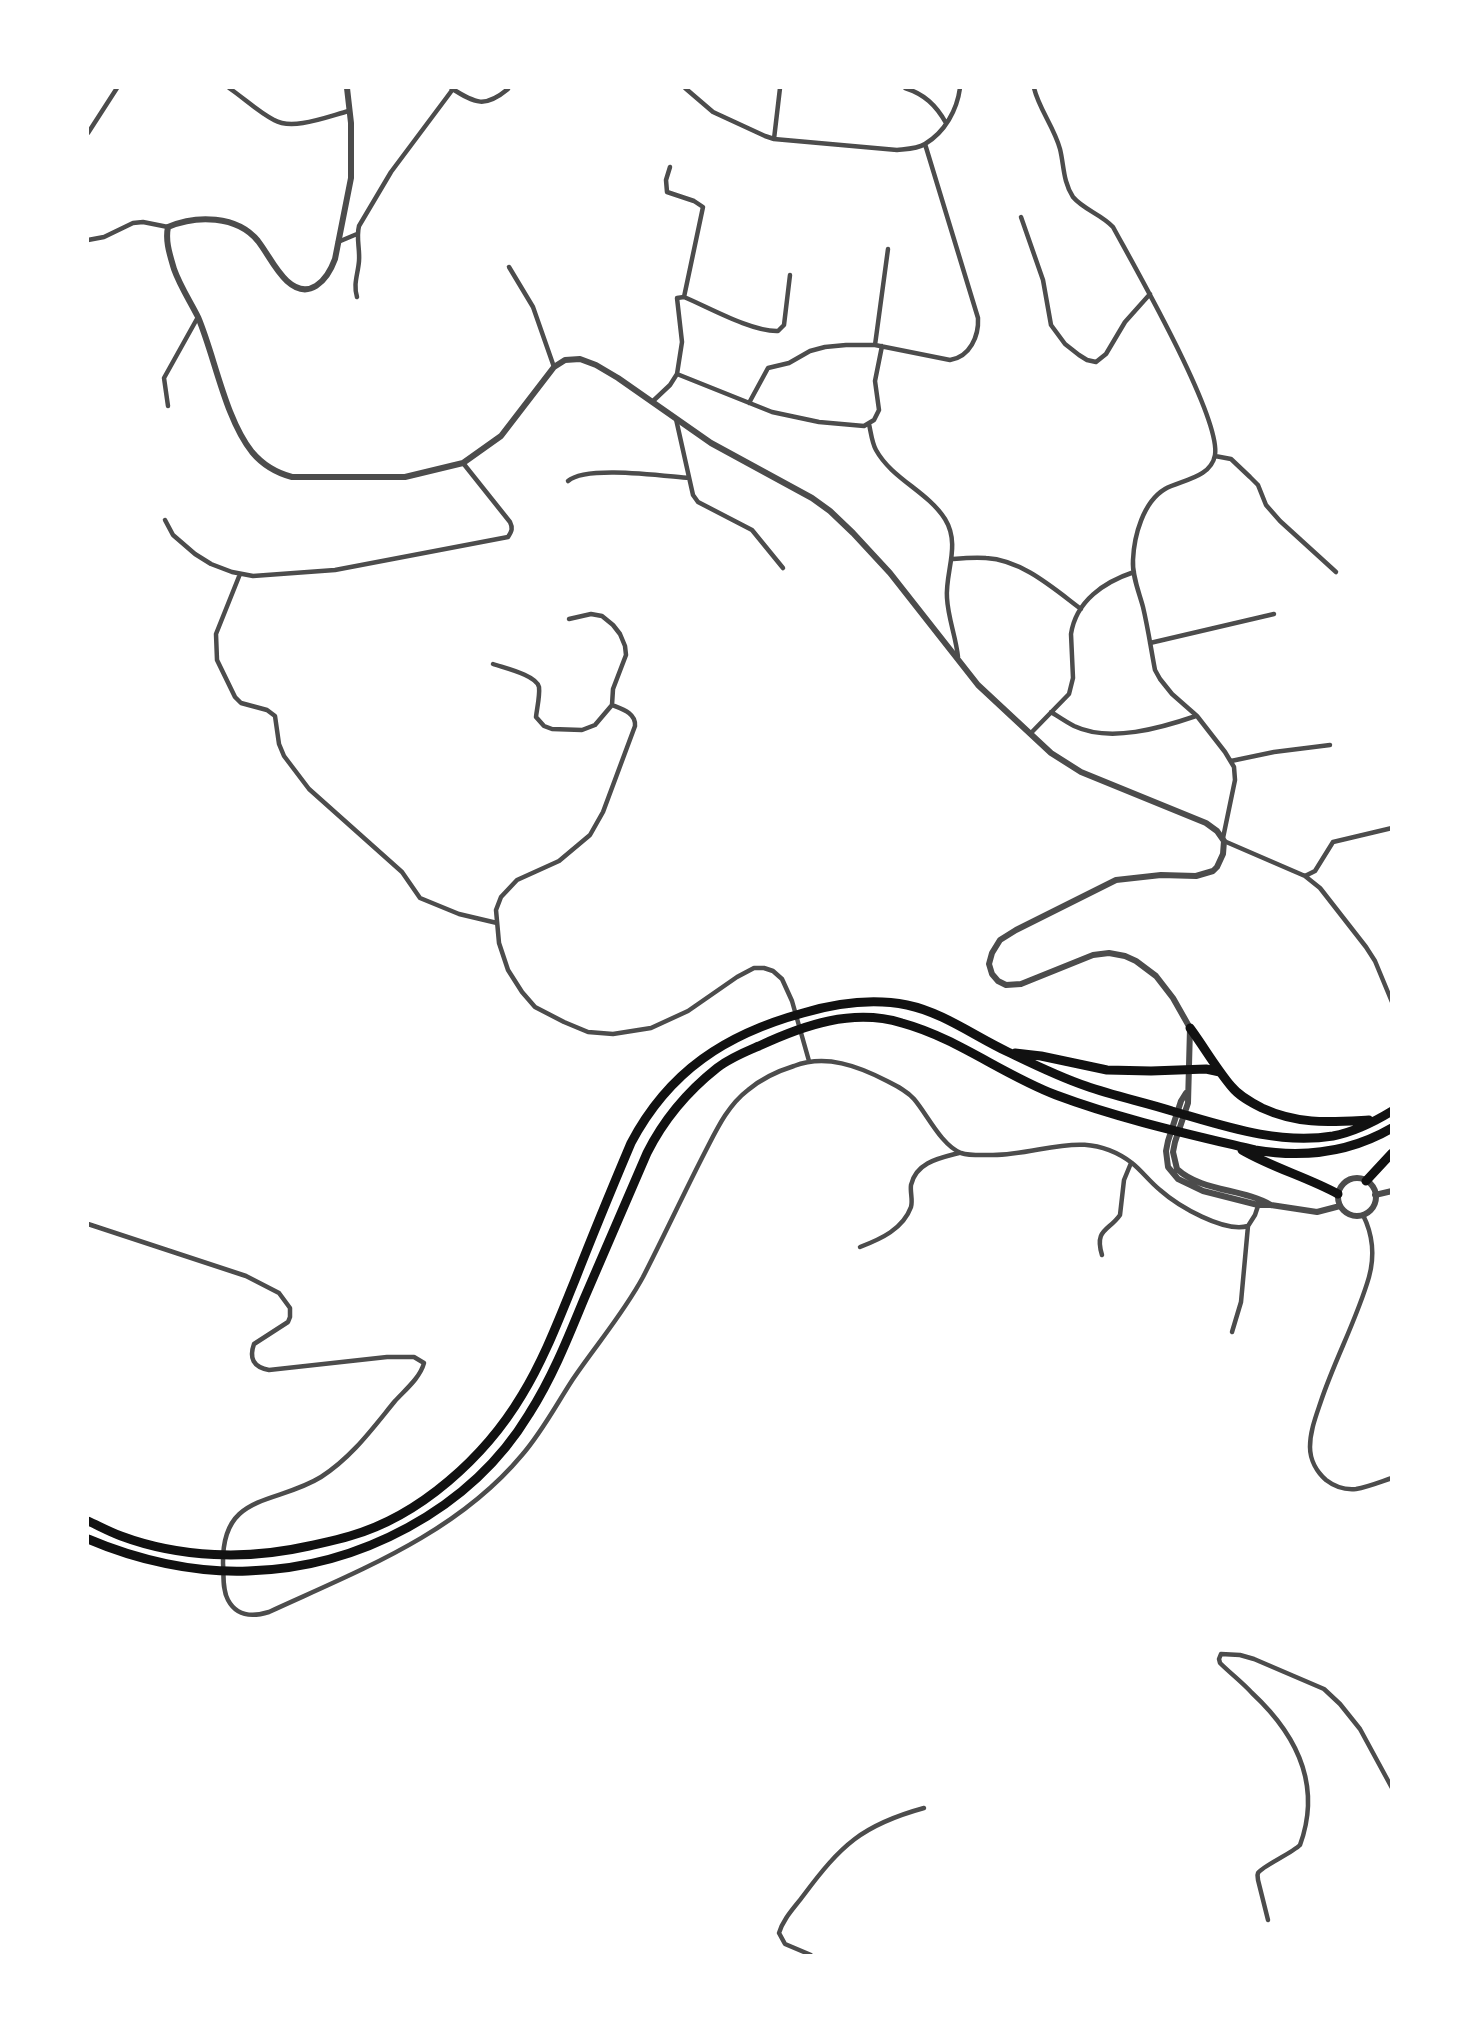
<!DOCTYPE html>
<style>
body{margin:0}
#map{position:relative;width:1479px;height:2043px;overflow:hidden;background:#fff;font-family:"Archivo Narrow",sans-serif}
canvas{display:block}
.frame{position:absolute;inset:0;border:89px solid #fff;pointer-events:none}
</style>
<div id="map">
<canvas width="1479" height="2043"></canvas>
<div class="frame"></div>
</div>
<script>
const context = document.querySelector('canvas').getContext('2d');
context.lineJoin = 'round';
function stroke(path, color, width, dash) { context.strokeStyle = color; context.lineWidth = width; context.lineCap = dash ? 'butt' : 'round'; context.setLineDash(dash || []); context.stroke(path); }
const minor = new Path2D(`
 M229 88C244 98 258 112 274 120 293 131 329 116 349 111
 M451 88C476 104 485 108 508 89
 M685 88 713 112 765 136 774 139 897 150C906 149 917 149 925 144 945 132 957 110 960 88
 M905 88C924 94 936 105 946 123
 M1034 88C1039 109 1054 127 1060 149 1064 165 1063 182 1073 197 1084 210 1101 214 1113 227 1134 266 1221 417 1215 455 1211 478 1181 480 1165 489 1143 502 1134 536 1133 560 1132 576 1139 592 1143 607 1148 628 1151 649 1155 670L1160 679 1172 694 1197 716 1225 752 1234 767 1235 780 1223 838
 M88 133 117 88
 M774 139 780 88
 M670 167 666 180 667 192 694 201 703 207 684 297
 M1021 217 1043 280 1051 325 1065 344 1079 355 1087 360 1096 362 1106 354 1125 322 1150 294
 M88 240 104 237 133 223 143 222 168 227
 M338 242 357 234
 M509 267 533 307 554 367
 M357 297C353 284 358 274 359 261 360 249 356 238 359 226L391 172 453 89
 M875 345 888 249
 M677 374 772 412 819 422 864 426 874 420 879 410 875 381 882 346
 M652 402 670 385 677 374 682 342 677 298 684 297C708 307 752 332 778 331L784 325 790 275
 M749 403 768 368 789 363 810 351 825 347 846 345H875L950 360C970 357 979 336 978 318L925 144
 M168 406 164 378 198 317
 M676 419 693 495 698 502 752 530 783 568
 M869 424C871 433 872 443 876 450 892 479 927 491 945 519 961 545 945 572 947 598 948 618 956 637 958 657
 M1215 456 1231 459 1250 477 1258 485 1266 505 1280 521 1336 572
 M568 481C586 465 663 476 689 478
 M165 520 173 535 195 554 211 564 232 572 253 576 335 570 508 537C512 531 513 528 510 522L463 463
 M953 559C964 558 975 557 986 558 1022 560 1053 588 1081 609
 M240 574 216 634 217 660 235 697 241 703 267 710 275 716 279 744 284 756 309 789 402 872 420 898 459 914 497 923
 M1150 643 1274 614
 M493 664C504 668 536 675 539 687 540 696 537 708 536 717L544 726 552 729 582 730 595 725 612 705 613 689 626 655 625 646 620 634 613 625 602 616 591 614 569 619
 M612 705C622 709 636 713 635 726L603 812 590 835 559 861 517 880 501 897 496 910 499 943 508 970 522 992 535 1007 564 1022 588 1032 613 1034 651 1028 688 1011 737 977 754 968H764L773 971 782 979 792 1001 809 1061
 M1051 712C1059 717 1066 722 1074 726 1110 743 1161 728 1196 716
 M1030 734 1069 694 1073 678 1071 634C1076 601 1104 582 1134 572
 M1231 761 1274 752 1330 745
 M1224 841 1305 876 1315 871 1333 842 1392 828
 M1305 876 1320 888 1366 947 1375 961 1392 1002
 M1363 1215C1373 1235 1375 1255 1369 1277 1357 1319 1335 1359 1321 1401 1316 1416 1310 1431 1310 1447 1310 1460 1317 1472 1326 1480 1335 1487 1345 1490 1356 1489 1368 1487 1380 1482 1392 1478
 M88 1224 246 1276 279 1293 290 1308V1317L288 1322 254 1344C249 1358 253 1367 269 1370L387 1357H414L424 1363C420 1378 405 1390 395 1401 372 1429 352 1457 321 1477 276 1505 222 1492 223 1563 224 1575 222 1589 228 1600 237 1617 253 1617 269 1612 360 1570 456 1534 522 1455 542 1432 556 1405 573 1379 596 1345 623 1314 643 1277 664 1236 683 1195 704 1154 716 1131 727 1106 748 1090 761 1079 778 1071 794 1066 826 1054 858 1066 887 1081 897 1086 907 1091 914 1099 927 1114 941 1145 961 1153 970 1156 983 1155 993 1155 1044 1155 1084 1127 1132 1163 1142 1171 1150 1182 1160 1190 1178 1206 1224 1233 1248 1226L1255 1215 1259 1203
 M860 1247C881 1239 903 1229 911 1207 913 1200 910 1192 911 1185 916 1162 940 1158 959 1153
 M1102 1255C1094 1229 1109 1231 1120 1215L1124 1180 1131 1163
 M1232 1332 1241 1302 1248 1226
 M1268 1920 1258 1880C1258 1878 1257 1875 1258 1873 1261 1867 1292 1853 1300 1845 1322 1785 1296 1734 1252 1693 1242 1682 1230 1673 1220 1663L1219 1659 1221 1654 1240 1655 1254 1659 1324 1689 1340 1704 1360 1729 1392 1788
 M811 1955 785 1944 779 1933C783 1919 794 1908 803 1896 841 1845 862 1825 924 1808`);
const tertiary = new Path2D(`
 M347 88 351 123V178L335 259C327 281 309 301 287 281 275 270 268 254 258 241 237 215 196 215 168 227 165 241 170 255 174 269 180 286 190 301 198 317 215 357 225 418 252 452 262 464 277 473 292 477H405L463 463 501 436 554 367 565 360 580 359 596 365 618 378 711 443 812 498 830 511 853 533 890 573 978 685 1051 753 1081 772 1206 823 1217 831 1224 841 1223 854 1217 867 1213 871 1196 876 1161 875 1116 880 1016 930 1000 940 992 953 989 964 992 974 998 981 1006 985 1021 984 1093 955 1109 953 1125 956 1136 961 1156 976 1173 998 1190 1028 1188 1103 1175 1142 1173 1152 1177 1169C1202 1192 1242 1188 1271 1205
 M1186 1093 1181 1101 1168 1141 1166 1151 1168 1167 1178 1179 1203 1191 1258 1205H1271L1317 1212 1340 1206
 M1338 1197a19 19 0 1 1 38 0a19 19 0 1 1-38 0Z
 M1375 1195 1392 1191`);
const motorway = new Path2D(`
 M1190 1028C1204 1047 1216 1068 1231 1086 1239 1096 1250 1102 1262 1108 1299 1125 1330 1122 1369 1120
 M1015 1053 1041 1056 1107 1070 1151 1071 1206 1069 1220 1072
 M1242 1150C1273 1168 1307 1177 1338 1194
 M1366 1181 1392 1153
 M88 1521C99 1526 110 1532 121 1536 180 1558 248 1560 309 1546 322 1543 337 1540 350 1536 420 1516 485 1457 522 1395 544 1359 559 1319 575 1280 593 1234 612 1188 631 1143 669 1071 726 1034 803 1013 837 1003 872 998 907 1005 942 1012 976 1037 1008 1052 1033 1064 1059 1077 1086 1086 1114 1096 1144 1102 1172 1111 1224 1126 1278 1145 1333 1136 1354 1132 1374 1122 1392 1111
 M88 1539C137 1560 194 1573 248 1571 358 1568 471 1510 529 1414 552 1378 568 1338 584 1299 605 1250 626 1202 647 1153 664 1119 688 1091 717 1068 730 1058 745 1052 759 1046 804 1025 853 1008 902 1023 957 1038 1003 1075 1056 1095 1120 1119 1188 1134 1255 1150 1302 1158 1349 1153 1392 1128`);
stroke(minor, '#4c4c4c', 4.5);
stroke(tertiary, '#4c4c4c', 6);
stroke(motorway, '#111', 9);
</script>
